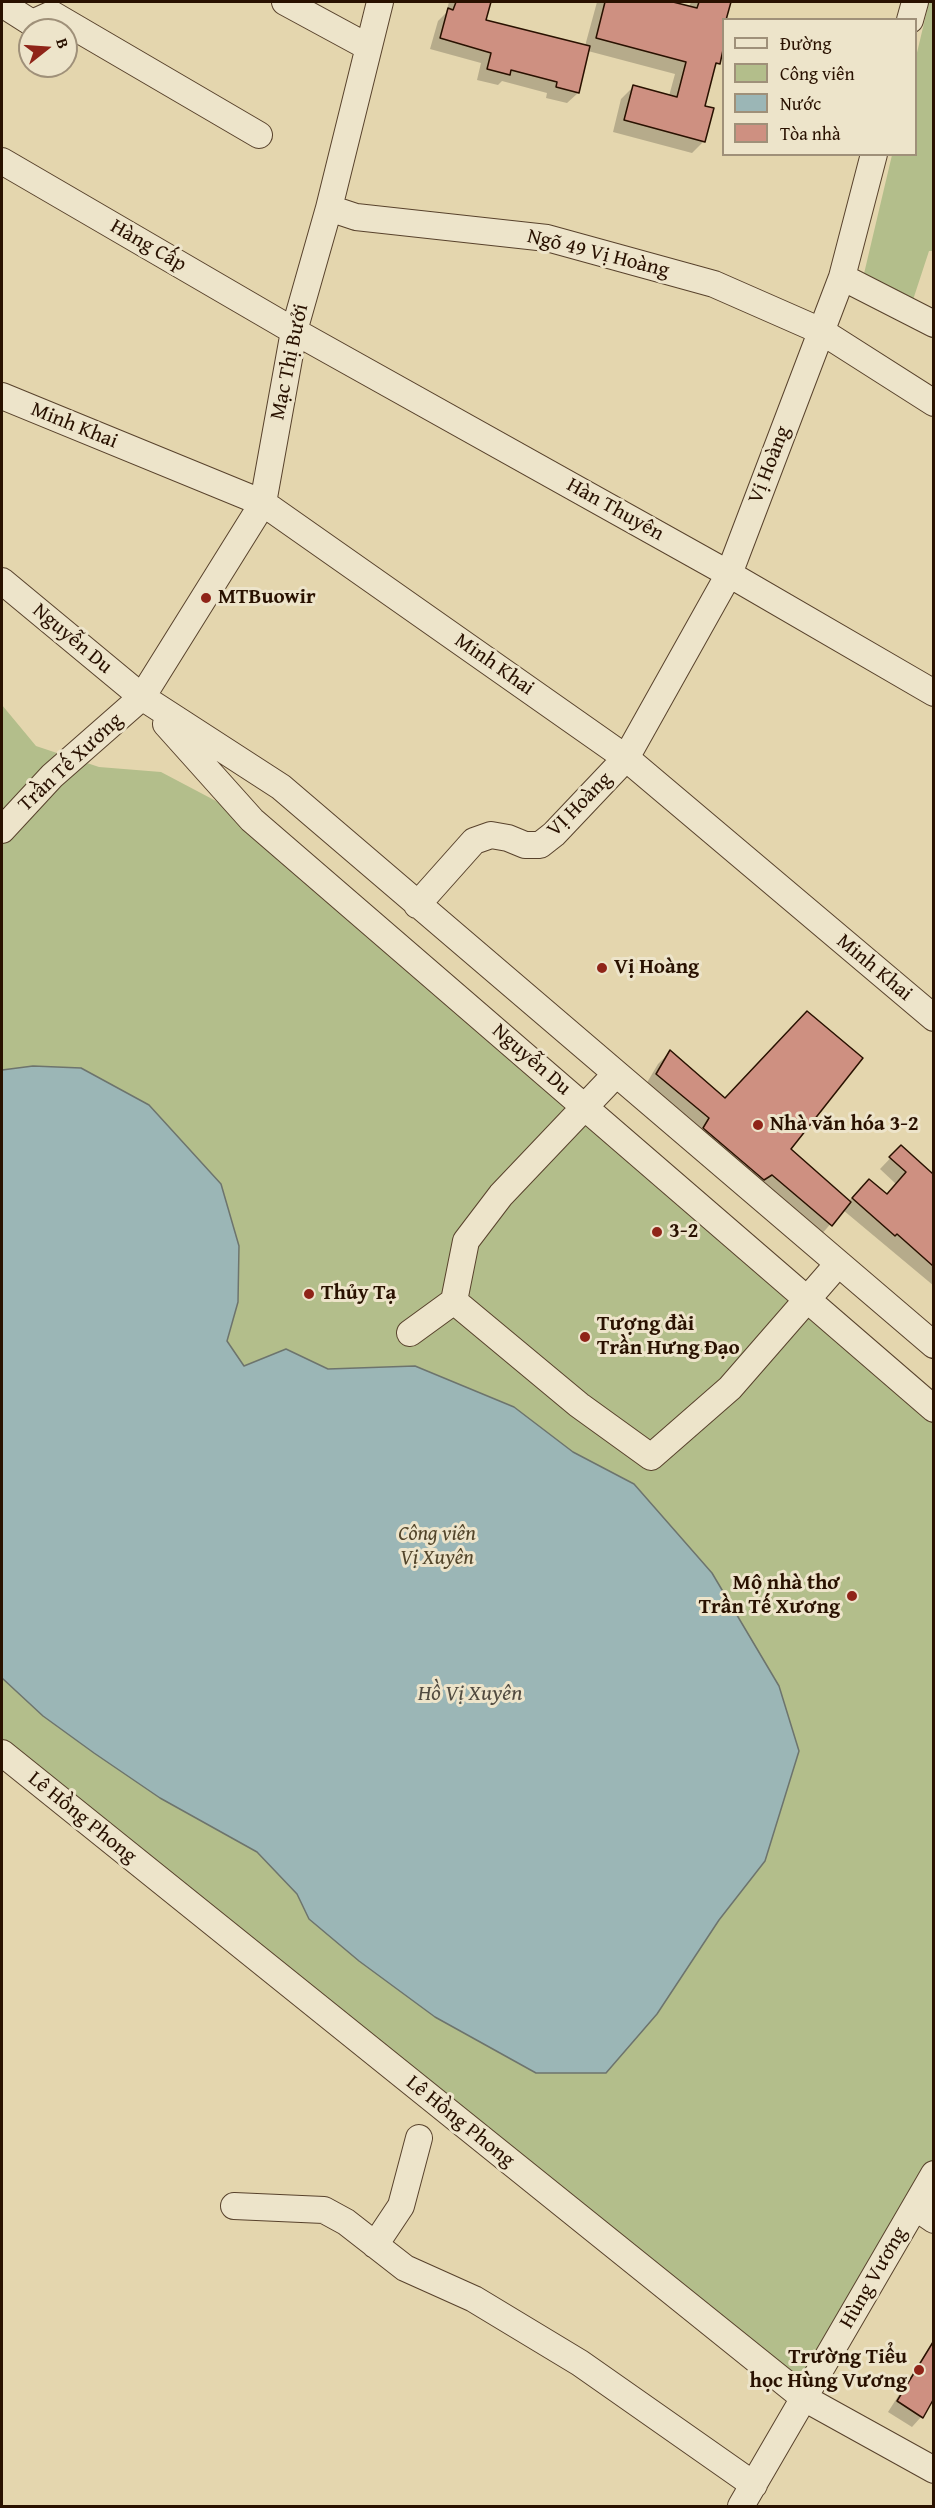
<!DOCTYPE html>
<meta charset="utf-8">
<style>
body{margin:0}
#map{position:relative;width:935px;height:2508px;overflow:hidden;background:#e4d6ae;font-family:"Gentium Book Plus",serif}
canvas{display:block}
.frame{position:absolute;inset:0;border:3px solid #291100;pointer-events:none}
.legend{position:absolute;left:722px;top:18px;width:195px;height:138px;box-sizing:border-box;background:#ede4ca;border:2px solid #9f9079;margin:0;padding:8px 10px;list-style:none;font-size:18px;color:#291100}
.legend li{display:flex;align-items:center;gap:12px;height:30px}
.legend b{width:30px;border:2px solid #9f9079}
.north{position:absolute;left:18px;top:18px;width:60px;height:60px;box-sizing:border-box;background:#ede4ca;border:2px solid #9f9079;border-radius:50%;rotate:73deg;font-size:16px;font-weight:700;line-height:24px;text-align:center;color:#291100}
.north::after{content:'';display:block;margin:auto;width:21px;height:27px;background:#8f2418;clip-path:polygon(50% 0,100% 100%,50% 72%,0 100%)}
</style>
<div id="map">
<canvas width="935" height="2508"></canvas>
<div class="frame"></div>
<ul class="legend">
<li><b style="height:8px;background:#ede4ca"></b>Đường</li>
<li><b style="height:16px;background:#b3be8b"></b>Công viên</li>
<li><b style="height:16px;background:#9bb6b6"></b>Nước</li>
<li><b style="height:16px;background:#ce9081"></b>Tòa nhà</li>
</ul>
<div class="north">B</div>
</div>
<script>
const context = document.querySelector('canvas').getContext('2d');
context.lineJoin = 'round';
function paint(path, color) { context.fillStyle = color; context.fill(path, 'evenodd'); }
function stroke(path, color, width, dash) { context.strokeStyle = color; context.lineWidth = width; context.lineCap = dash ? 'butt' : 'round'; context.setLineDash(dash || []); context.stroke(path); }
function label(font, color, halo, rows, align = 'center') {
  context.font = font + ' "Gentium Book Plus",serif'; context.lineWidth = 6; context.setLineDash([]); context.textBaseline = 'middle'; context.strokeStyle = halo; context.fillStyle = color; for (const [text, x, y, turn = 0] of rows) {
    context.save(); context.translate(x, y); context.rotate((+turn || 0) * Math.PI / 180); context.textAlign = isNaN(turn) ? turn : align; if (halo) context.strokeText(text, 0, 0); context.fillText(text, 0, 0); context.restore();
  }
}
const green = new Path2D(`
 M929 2H933V251H929L910 309 863 278 892 155 916 154V57Z
 M2 705 36 746 99 767 161 772 252 820 933 1409V2174L804 2398 2 1747Z`);
const water = new Path2D(`
 M33 1066 81 1068 149 1105 221 1184 239 1246 238 1302 227 1341 244 1366 286 1349 328 1369 415 1366 514 1407 573 1452 634 1484 712 1573 779 1686 799 1751 765 1861 719 1920 657 2014 606 2073H536L435 2017 359 1961 309 1919 297 1894 257 1852 160 1798 94 1753 43 1716 2 1678V1070Z`);
const shadow = new Path2D(`
 M449 2H489L484 21 585 46 597 2H668L689 7 691 2H729L724 20V44L718 63 713 69 703 107 704 141 692 153 613 132 621 99 633 87 669 96 675 74 588 51 578 93 567 103 546 98 547 93 502 81 498 85 477 80 481 63 430 49 438 21 446 13Z
 M670 1052 725 1100 789 1150 848 1202 858 1191 886 1196 896 1184 880 1169 901 1147 934 1176V1286L843 1210 819 1237 645 1086 658 1064Z
 M934 2340V2397L921 2417 912 2427 888 2412Z`);
const building = new Path2D(`
 M456 2H491L486 20 590 46 579 93 556 87 557 82 511 70 510 75 487 69 491 53 440 38 448 8 453 10Z
 M605 2H673L697 8 699 2H731L726 20H723V50L720 64 716 63 705 106 714 108 705 142 624 120 633 85 677 97 686 62 596 38Z
 M807 1011 863 1058 791 1149 851 1202 832 1226 772 1175 764 1180 703 1128 709 1118 656 1074 670 1050 725 1098Z
 M901 1145 933 1174V1266L897 1234 895 1236 852 1198 869 1179 887 1194 906 1172 889 1157Z
 M933 2342V2400L923 2418 897 2401Z`);
const minor = new Path2D(`
 M285 2 368 47
 M2 4 32 23 52 14 259 135
 M910 20 915 2
 M2 161 294 331 729 574 934 693
 M329 208 356 217 547 238 714 284 821 331 934 403
 M842 277 934 324
 M2 396 263 503 626 758 934 1018
 M2 581 142 697 281 787 934 1345
 M166 724 252 820 934 1409
 M2 830 52 776 142 697 263 503 294 331 329 208 380 2
 M417 905 474 841 491 835 508 838 525 845H540L554 834 626 758 729 574 842 277 874 154
 M616 1074 501 1195 466 1241 454 1301 579 1405 651 1457 730 1388 838 1264
 M410 1333 454 1301
 M2 1753 804 2398 934 2470
 M234 2206 324 2210 346 2222 405 2268 474 2299 580 2363 754 2485
 M915 2207 934 2220
 M375 2245 401 2206 419 2138
 M741 2506 934 2174`);
const markers = [
 [206,598,6,"#8f2418"],
 [602,968,6,"#8f2418"],
 [758,1125,6,"#8f2418"],
 [657,1232,6,"#8f2418"],
 [309,1294,6,"#8f2418"],
 [585,1337,6,"#8f2418"],
 [852,1596,6,"#8f2418"],
 [919,2370,6,"#8f2418"]
];
const streetNames = [
 ["Hàng Cấp",148,246,30],
 ["Ngõ 49 Vị Hoàng",598,254,14],
 ["Mạc Thị Bưởi",290,362,-78],
 ["Minh Khai",74,426,22],
 ["Vị Hoàng",770,465,-69],
 ["Hàn Thuyên",615,510,29],
 ["Nguyễn Du",72,639,40],
 ["Minh Khai",494,665,35],
 ["Trần Tế Xương",71,763,-43],
 ["VỊ Hoàng",580,805,-45],
 ["Minh Khai",874,968,40],
 ["Nguyễn Du",531,1060,41],
 ["Lê Hồng Phong",82,1818,39],
 ["Lê Hồng Phong",460,2122,39],
 ["Hùng Vương",874,2278,-60]
];
const poiNames = [
 ["MTBuowir",218,598],
 ["Vị Hoàng",614,968],
 ["Nhà văn hóa 3-2",770,1125],
 ["3-2",669,1232],
 ["Thủy Tạ",321,1294],
 ["Tượng đài",597,1325],
 ["Trần Hưng Đạo",597,1349],
 ["Mộ nhà thơ",840,1584,"right"],
 ["Trần Tế Xương",840,1608,"right"],
 ["Trường Tiểu",907,2358,"right"],
 ["học Hùng Vương",907,2382,"right"]
];
const parkNames = [
 ["Công viên",437,1535],
 ["Vị Xuyên",437,1559]
];
const waterNames = [
 ["Hồ Vị Xuyên",470,1694]
];
paint(green, '#b3be8b');
paint(water, '#9bb6b6');
stroke(water, '#6d746d', 1.5);
paint(shadow, '#0003');
paint(building, '#ce9081');
stroke(building, '#291100', 1.5);
stroke(minor, '#58422c', 28);
stroke(minor, '#ede4ca', 26);
for (const [x, y, r, color] of markers) { const dot = new Path2D(); dot.arc(x, y, r, 0, 2 * Math.PI); context.fillStyle = color; context.fill(dot); stroke(dot, '#ede4ca', 2); }
label('21px', '#291100', '#ede4ca', streetNames);
label('bold 21px', '#291100', '#ede4ca', poiNames, 'left');
label('italic 21px', '#52452a', '#ede4ca', parkNames);
label('italic 22px', '#514b40', '#ede4ca', waterNames);
</script>
